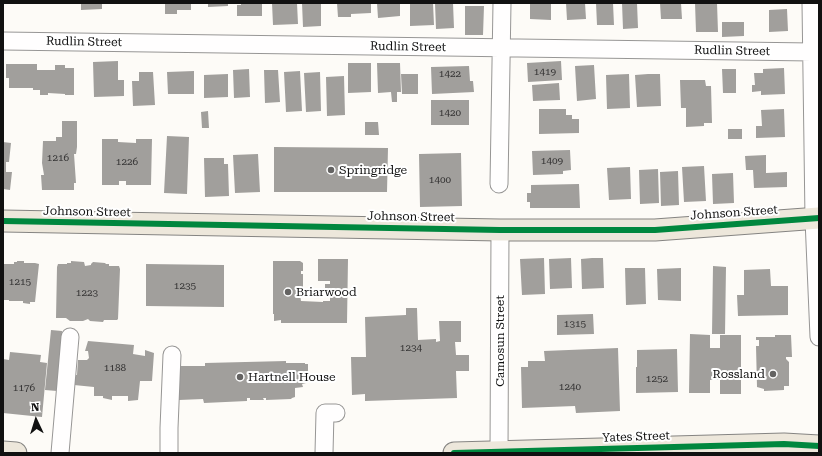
<!DOCTYPE html>
<style>
body{margin:0}
#map{position:relative;width:822px;height:456px;overflow:hidden;background:#fdfbf7;font-family:"Roboto Serif",serif}
canvas{display:block}
.frame{position:absolute;inset:0;border:4px solid #111;pointer-events:none}
.north{position:absolute;left:16px;top:400px;width:40px;height:40px;-webkit-text-stroke:3px #fff;paint-order:stroke;rotate:356deg;font-size:11px;font-weight:700;line-height:16px;text-align:center;color:#111}
.north::after{content:'';display:block;margin:auto;width:14px;height:18px;background:#111;clip-path:polygon(50% 0,100% 100%,50% 72%,0 100%)}
</style>
<div id="map">
<canvas width="822" height="456"></canvas>
<div class="frame"></div>
<div class="north">N</div>
</div>
<script>
const context = document.querySelector('canvas').getContext('2d');
context.lineJoin = 'round';
function paint(path, color) { context.fillStyle = color; context.fill(path, 'evenodd'); }
function stroke(path, color, width, dash) { context.strokeStyle = color; context.lineWidth = width; context.lineCap = dash ? 'butt' : 'round'; context.setLineDash(dash || []); context.stroke(path); }
function label(font, color, halo, rows, align = 'center') {
  context.font = font + ' "Roboto Serif",serif'; context.lineWidth = 4; context.setLineDash([]); context.textBaseline = 'middle'; context.strokeStyle = halo; context.fillStyle = color; for (const [text, x, y, turn = 0] of rows) {
    context.save(); context.translate(x, y); context.rotate((+turn || 0) * Math.PI / 180); context.textAlign = isNaN(turn) ? turn : align; if (halo) context.strokeText(text, 0, 0); context.fillText(text, 0, 0); context.restore();
  }
}
const building = new Path2D(`
 M81 3H102V9L81 10Z
 M165 3H191V10H177V14H165Z
 M208 3H228V6L208 7Z
 M241 3H262V16H237V5H241Z
 M272 3H297L298 24 273 25Z
 M302 3H321V26L303 27Z
 M337 3H371V13L351 14V17H338Z
 M377 3H400V16L378 18Z
 M410 3H433L434 25 410 26Z
 M435 3H453L454 28 436 29Z
 M530 3H551V20L530 19Z
 M566 3H585L586 19 567 20Z
 M596 3H613L614 25H597Z
 M622 3H637L638 28 623 29Z
 M660 3H681L682 19H661Z
 M695 3H717L718 32H696Z
 M465 6H484L483 35H465Z
 M787 9 788 31 769 32V10Z
 M722 22H744V36L722 37Z
 M118 61V80H124V96L94 97 93 62Z
 M561 61 562 80 528 82 527 63Z
 M348 63H371V92L348 93Z
 M377 63H400L401 92H397V102H392L391 92 378 93Z
 M6 64H37V70H55V65H65V68H74V95H65V94L48 93V95H40V90H33V88H9V78H6Z
 M594 65 596 99 577 101 575 66Z
 M469 66 470 81H473L474 92 432 94 431 67Z
 M784 68 785 94 761 95V91L752 92V85H755L754 73H763V69Z
 M249 69 250 97 234 98 233 70Z
 M722 69H736V93H723Z
 M264 70H278L280 102 265 103Z
 M194 71V94H168L167 72Z
 M300 71 302 111 286 112 284 72Z
 M139 72H153L155 105 133 106 132 81H139Z
 M320 72 321 111 306 112 304 73Z
 M228 74V97L204 98V75Z
 M401 74H418V94H402Z
 M629 74 630 108 607 109 606 75Z
 M648 74H660L661 106 637 107 635 75Z
 M344 76 345 115 327 116 326 77Z
 M680 80H705L706 86H711L712 123H704V126L686 127V108H681Z
 M559 83 560 100 533 101 532 85Z
 M431 100H469V125H431Z
 M539 109H566V115H572V119H579V133L539 134Z
 M784 109 785 137 756 138V126H762L761 110Z
 M208 111 209 128H202L201 112Z
 M62 121H77V147L76 154H74L76 183H74V190H42L41 175H44L42 163 43 141H56V137H62Z
 M365 122H378L379 135H365Z
 M728 129H742V139H728Z
 M167 136 189 137 187 194 164 193Z
 M102 139H118V142L136 143V139H152L151 185H126V181H119V185H102Z
 M3 142 11 143 9 162H6V172H12L10 190 3 189Z
 M274 147 388 148 387 192H274Z
 M570 150 571 170 563 171V174L533 175 532 151Z
 M461 153 462 206 420 207 419 154Z
 M258 154 260 192 235 193 233 155Z
 M766 155V173L787 172V187L754 188 753 170H746L745 156Z
 M204 158H224V164H228L229 196 205 197Z
 M704 166 706 201 684 202 682 167Z
 M630 167 631 199 609 200 607 168Z
 M658 169 659 203 640 204 639 170Z
 M678 171 679 205 661 206 660 172Z
 M733 173 734 203 713 204 712 174Z
 M579 184 580 208H530V202H527V193H531V185Z
 M544 258 545 294 522 295 520 259Z
 M571 258 572 288 550 289 549 259Z
 M592 258H603L604 288 582 289 581 259Z
 M318 259H348L347 323H281V320L274 321V314H273V261H300L303 263V271H301V274H303V288H301L303 294 300 295 301 301 323 302V301H330V293L328 294V291H325V284H330V281H318Z
 M17 261H24V263H35L39 264 35 302H30V304L23 303V301H9V300H3V264H14V262H17Z
 M71 261 84 262 85 266 91 265V264L93 262 105 263 106 264H109V266H119L120 269 118 319 117 320H104L103 322 90 321 88 319 83 321H70L66 318H56L57 267 58 264H67V263H71Z
 M146 264 224 265V307L146 306Z
 M713 266 726 267 725 334H712Z
 M625 268H645L646 304 626 305Z
 M681 268V301L658 300 657 269Z
 M770 269 771 286H788V315L738 316 737 295H744V270Z
 M406 308H417L418 340 436 339V342L440 341 439 321H461V342H455L456 355H469V371H456L457 398 365 401V394L352 395 351 357H366L365 317 406 315Z
 M593 314 594 334 557 335V315Z
 M51 330 62 331 57 391 45 390Z
 M690 334 710 335V348H720V335H741V394H720V380H710V393H689Z
 M775 335H791L792 357H786V359L789 362V386H784V390L764 391V389L757 387 756 346H759V340H756V337H775Z
 M88 341 134 345 133 354 145 356V350L154 353 152 381H140L138 400 128 401V396H112V400L103 398V396H94V387L74 385 73 375H77L78 360H87L89 358 88 351H85Z
 M618 348 620 411 576 413 575 406 522 408 521 367H528V361H545L544 351Z
 M677 349 678 392 636 393V367H637V350Z
 M10 352 41 355 40 362 47 363 42 417 3 413V359L9 360Z
 M286 361V363H305V364H308V371H305L306 383 302 384 303 387 295 388V397L292 398 291 399 266 400V398H263L264 400H250V398H247V401L204 403 203 399 179 400V397H176L177 366H205V363Z`);
const minor = new Path2D(`
 M811 3 814 219 819 337
 M3 41 812 52
 M499 184 502 3
 M499 452 500 230
 M60 453 70 337
 M169 453V428L172 355
 M324 453 325 413H336`);
const major = new Path2D(`
 M3 221 500 230H655L819 218
 M3 452 16 453
 M454 453 784 444 819 446`);
const cycleway = new Path2D(`
 M3 221 500 230H655L819 218
 M454 453 784 444 819 446`);
const markers = [
 [331,170,4,"#646362"],
 [288,292,4,"#646362"],
 [773,374,4,"#646362"],
 [240,377,4,"#646362"]
];
const numberNames = [
 ["1419",545,72],
 ["1422",450,74],
 ["1420",450,113],
 ["1216",58,158],
 ["1409",552,161],
 ["1226",127,162],
 ["1400",440,180],
 ["1215",20,282],
 ["1235",185,286],
 ["1223",87,293],
 ["1315",575,324],
 ["1234",411,348],
 ["1188",115,368],
 ["1252",657,379],
 ["1240",570,387],
 ["1176",24,388]
];
const streetNames = [
 ["Rudlin Street",84,42,1],
 ["Rudlin Street",408,47,1],
 ["Rudlin Street",732,51,1],
 ["Johnson Street",87,212,1],
 ["Johnson Street",734,213,-4],
 ["Johnson Street",411,217,1],
 ["Camosun Street",500,341,-90],
 ["Yates Street",636,437,-2]
];
const poiNames = [
 ["Springridge",339,170],
 ["Briarwood",296,292],
 ["Rossland",765,374,"right"],
 ["Hartnell House",248,377]
];
paint(building, '#a19f9c');
stroke(minor, '#979695', 19);
stroke(major, '#858482', 23);
stroke(minor, '#fffefe', 17);
stroke(major, '#ede7db', 21);
stroke(cycleway, '#00873e', 6);
for (const [x, y, r, color] of markers) { const dot = new Path2D(); dot.arc(x, y, r, 0, 2 * Math.PI); context.fillStyle = color; context.fill(dot); stroke(dot, '#fff', 1.5); }
label('10px', '#353434', null, numberNames);
label('12px', '#111', '#fff', streetNames);
label('12px', '#111', '#fff', poiNames, 'left');
</script>
